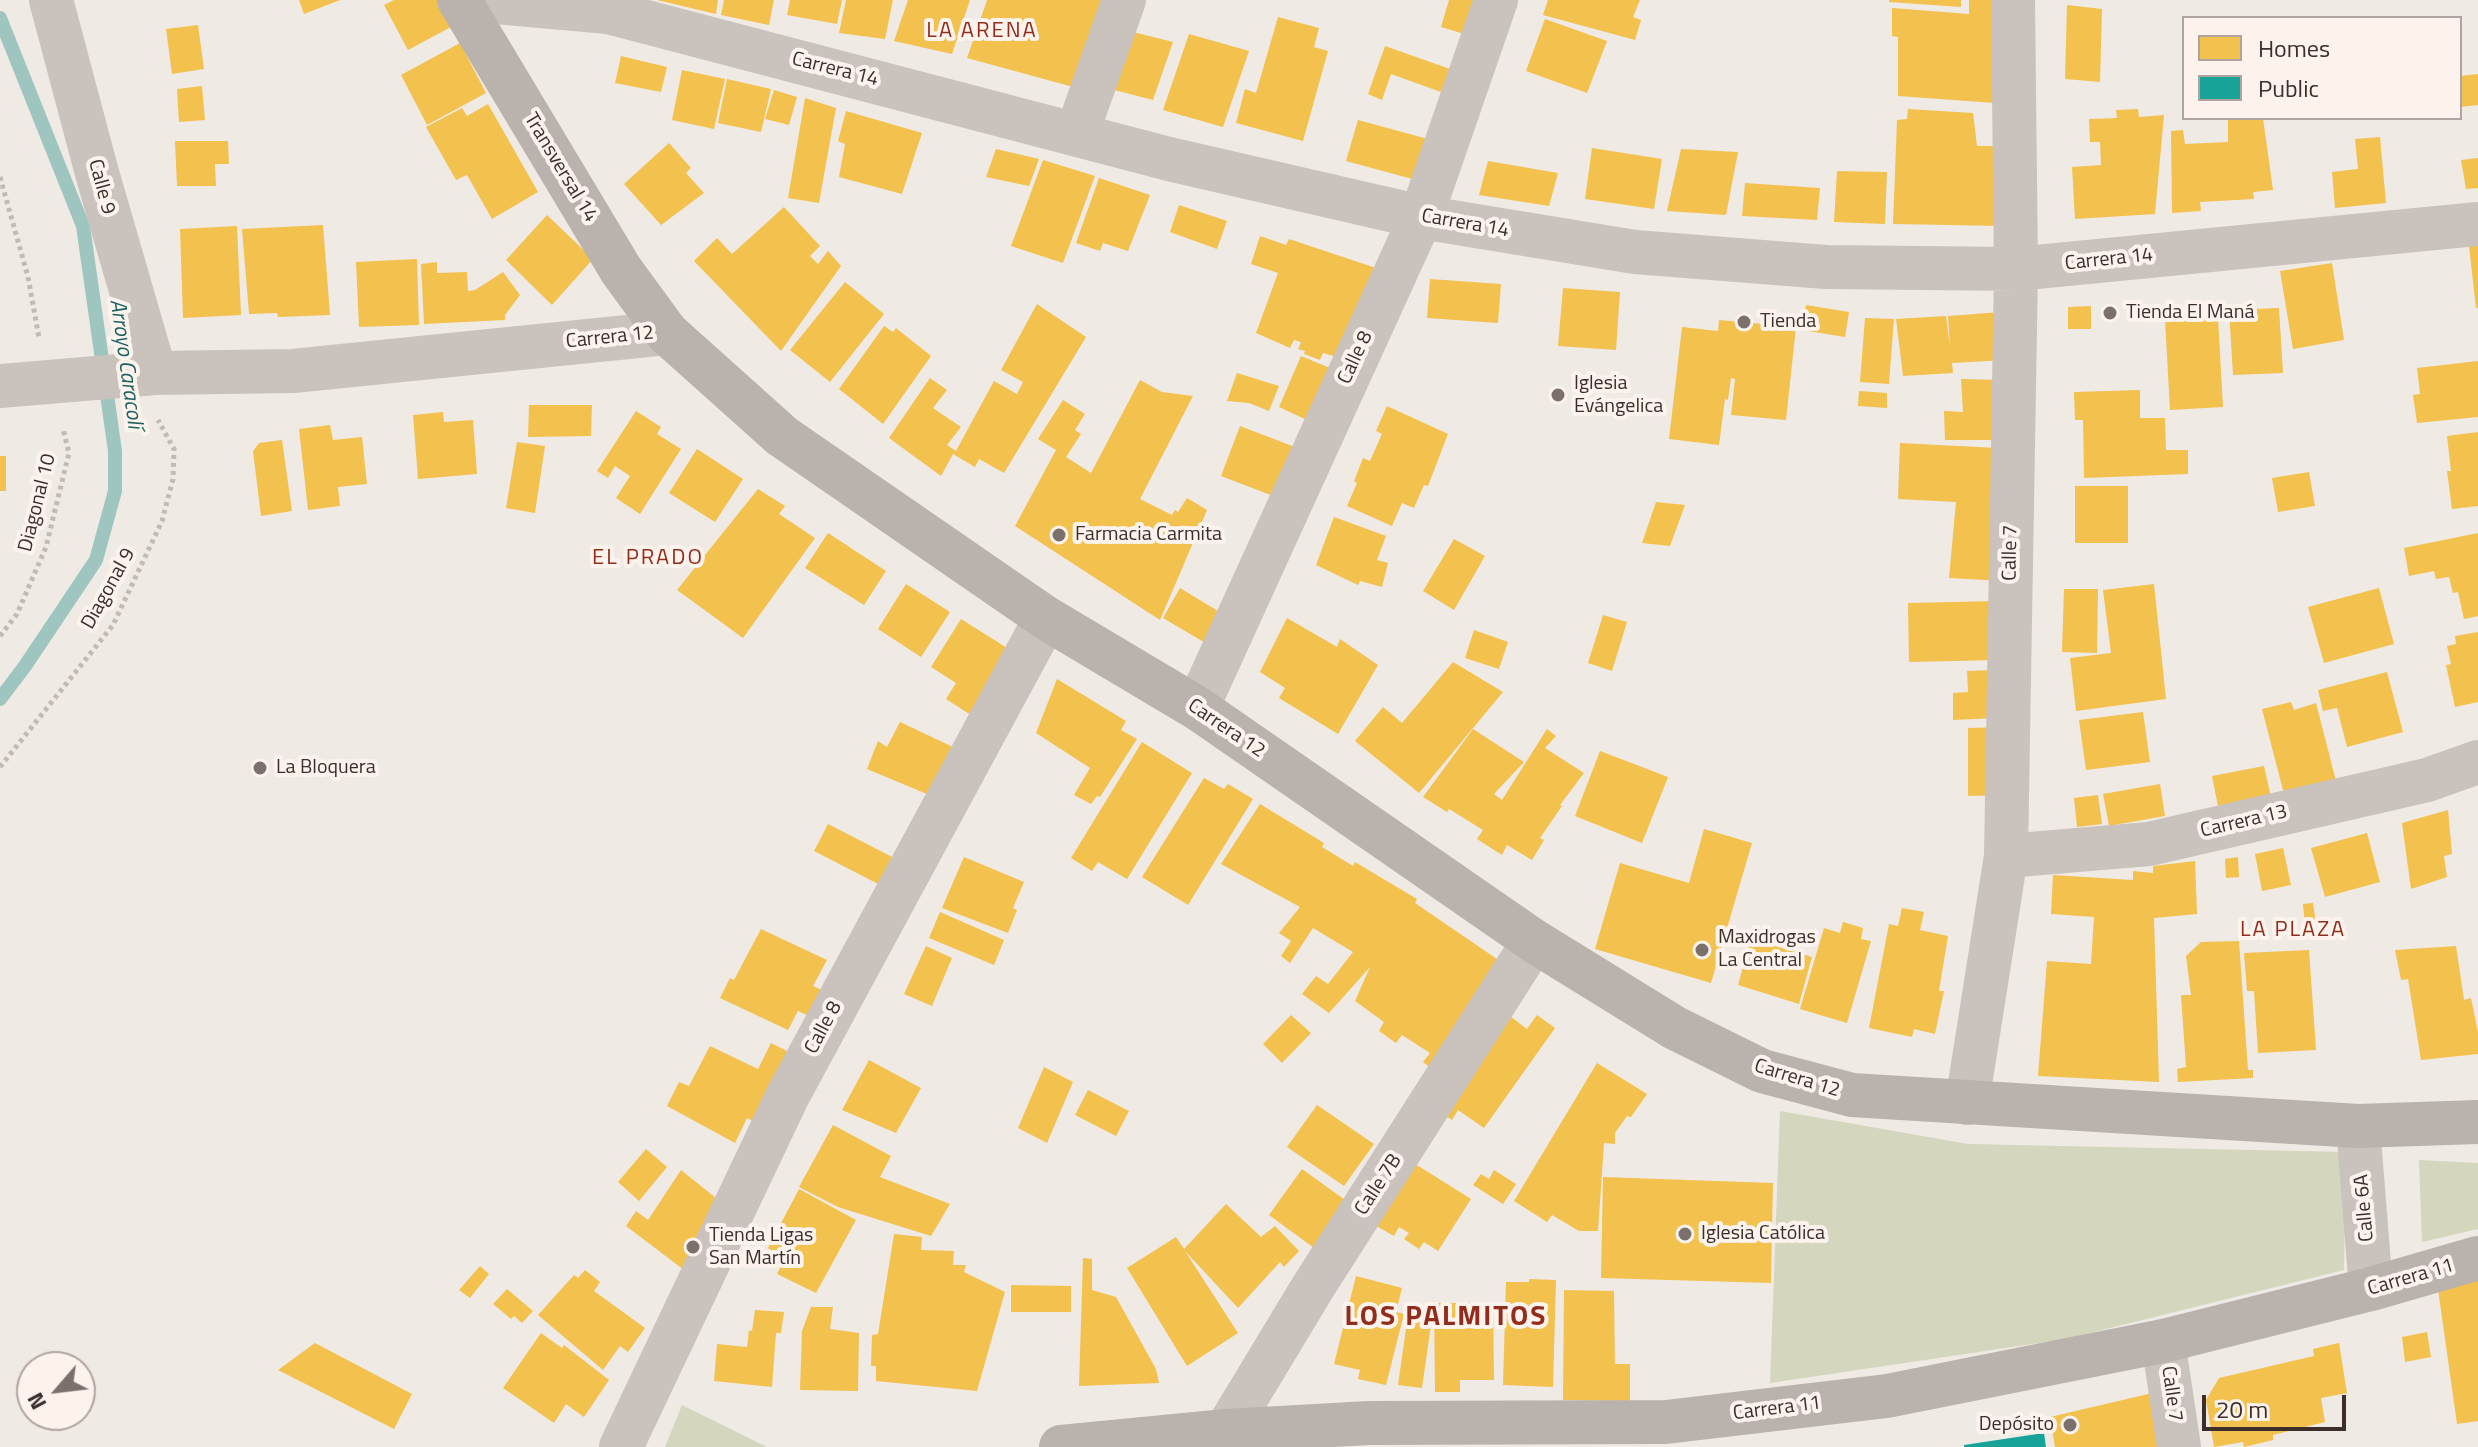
<!DOCTYPE html>
<meta charset="utf-8">
<style>
body{margin:0}
#map{position:relative;width:2478px;height:1447px;overflow:hidden;background:#f0eae4;font-family:"Titillium Web",sans-serif}
canvas{display:block}
.legend{position:absolute;left:2182px;top:16px;width:280px;height:104px;box-sizing:border-box;background:#fcf3ed;border:2px solid #afa49f;margin:0;padding:10px 14px;list-style:none;font-size:24px;color:#3c2e2a}
.legend li{display:flex;align-items:center;gap:16px;height:40px}
.legend b{width:40px;border:2px solid #afa49f}
.north{position:absolute;left:16px;top:1351px;width:80px;height:80px;box-sizing:border-box;background:#fcf3ed;border:2px solid #afa49f;border-radius:50%;rotate:242deg;font-size:22px;font-weight:700;line-height:32px;text-align:center;color:#3c2e2a}
.north::after{content:'';display:block;margin:auto;width:28px;height:36px;background:#7b706b;clip-path:polygon(50% 0,100% 100%,50% 72%,0 100%)}
.scale{position:absolute;left:2202px;top:1395px;width:144px;height:36px;box-sizing:border-box;border:4px solid #3c2e2a;border-top:0;padding-left:10px;font-size:24px;line-height:28px;white-space:nowrap;color:#3c2e2a;-webkit-text-stroke:6px #fcf3ed;paint-order:stroke}
</style>
<div id="map">
<canvas width="2478" height="1447"></canvas>
<ul class="legend">
<li><b style="height:22px;background:#f2c14e"></b>Homes</li>
<li><b style="height:22px;background:#17a398"></b>Public</li>
</ul>
<div class="north">N</div>
<div class="scale">20 m</div>
</div>
<script>
const context = document.querySelector('canvas').getContext('2d');
context.lineJoin = 'round';
function paint(path, color) { context.fillStyle = color; context.fill(path, 'evenodd'); }
function stroke(path, color, width, dash) { context.strokeStyle = color; context.lineWidth = width; context.lineCap = dash ? 'butt' : 'round'; context.setLineDash(dash || []); context.stroke(path); }
function label(font, color, halo, rows, align = 'center') {
  context.font = font + ' "Titillium Web",sans-serif'; context.lineWidth = 8; context.setLineDash([]); context.textBaseline = 'middle'; context.strokeStyle = halo; context.fillStyle = color; for (const [text, x, y, turn = 0] of rows) {
    context.save(); context.translate(x, y); context.rotate((+turn || 0) * Math.PI / 180); context.textAlign = isNaN(turn) ? turn : align; if (halo) context.strokeText(text, 0, 0); context.fillText(text, 0, 0); context.restore();
  }
}
const green = new Path2D(`
 M1780 1111 1968 1144 2346 1152 2344 1270 2066 1339 1770 1383Z
 M2419 1160 2478 1163V1229L2422 1242Z
 M682 1405 765 1446 767 1447H665Z`);
const homes = new Path2D(`
 M299 0H340L304 14Z
 M394 0H437L451 27 408 50 384 5Z
 M657 0H718L716 14Z
 M724 0H774L769 25 721 15Z
 M790 0H842L837 24 787 15Z
 M846 0H893L885 39 839 33Z
 M908 0H970L952 54 894 41Z
 M987 0H1107L1088 91 967 58Z
 M1449 0H1482L1471 36 1441 27Z
 M1548 0H1640L1633 17 1641 20 1635 40 1543 15Z
 M1889 0H1961V7L1889 2Z
 M1969 0H2002L1995 103 1898 96V37L1892 36V8L1969 14Z
 M2067 5 2102 9 2100 82 2065 79Z
 M1278 17 1319 28 1314 47 1328 51 1303 141 1236 123 1245 89 1256 93Z
 M1545 19 1607 41 1587 93 1526 71Z
 M198 25 204 69 172 74 166 29Z
 M1133 32 1173 42 1153 100 1103 87Z
 M1189 34 1249 51 1223 127 1163 110Z
 M460 43 486 93 427 125 401 75Z
 M1385 46 1450 69 1441 92 1391 74 1382 100 1368 94Z
 M621 56 667 67 661 92 615 83Z
 M682 70 725 79 714 129 672 120Z
 M2478 74V105L2460 107V76Z
 M727 79 771 89 761 132 718 123Z
 M202 86 205 120 179 122 177 89Z
 M774 90 797 97 789 125 765 119Z
 M805 98 836 108 819 203 788 198Z
 M488 104 538 192 492 219 467 175 456 180 426 127 462 108 467 116Z
 M1908 109 1973 113 1977 146H2003V226L1893 224 1897 120 1907 119Z
 M2138 109 2139 117 2164 115 2155 214 2075 219 2072 167 2101 165 2100 142H2090L2089 119 2117 118 2116 110Z
 M846 111 922 133 902 194 839 177 845 144 838 141Z
 M2228 118H2263L2273 190 2253 192 2254 199 2200 202 2201 211 2172 213 2171 131 2183 130 2185 144 2228 142Z
 M1358 120 1439 142 1427 183 1346 161Z
 M2380 137 2386 203 2335 208 2332 172 2358 169 2355 139Z
 M175 141H228L229 164H215L216 186H177Z
 M669 143 691 168 686 173 704 193 661 225 624 184Z
 M1592 148 1662 159 1654 209 1585 199Z
 M996 149 1039 159 1029 186 986 177Z
 M1681 149 1738 152 1726 215 1667 211Z
 M2478 158V188L2466 189 2461 160Z
 M1043 160 1095 176 1063 263 1011 246Z
 M1488 161 1558 173 1549 206 1479 195Z
 M1837 171 1887 172 1885 224 1834 222Z
 M1099 178 1150 195 1128 251 1103 243 1100 251 1076 243Z
 M1745 183 1820 188 1817 220 1742 216Z
 M1179 205 1227 221 1217 249 1170 232Z
 M784 207 820 246 810 256 818 264 828 251 841 266 781 351 694 261 717 238 732 254Z
 M547 215 593 259 552 305 506 260Z
 M323 225 330 315 278 317 277 313 249 314 242 229Z
 M237 226 241 315 183 318 180 229Z
 M1260 236 1286 245 1289 239 1379 269 1347 360 1323 353 1320 360 1304 354 1305 351 1298 349 1301 342 1294 340 1290 348 1256 333 1278 273 1251 264Z
 M2478 245V308H2476L2469 246Z
 M417 259 419 325 359 327 356 262Z
 M437 262V273L467 272 468 291 475 290 503 272 520 295 505 315V320L424 324 421 264Z
 M2332 263 2344 340 2293 349 2280 271Z
 M1430 279 1501 284 1498 323 1427 318Z
 M845 282 884 314 830 382 790 350Z
 M1563 288 1620 292 1616 350 1558 346Z
 M1037 304 1086 337 1004 473 979 459 975 467 953 454 941 476 889 438 930 378 947 390 933 408 961 427 947 445 956 451 994 381 1017 394 1023 382 1001 370Z
 M1806 305 1849 312 1845 337 1802 330Z
 M2091 306V329H2068V307Z
 M2279 308 2283 373 2233 375 2229 310Z
 M2001 312 2006 360 1952 363 1953 373 1903 376 1896 319 1946 316 1950 347 1948 316Z
 M1865 318 1894 319 1889 384 1860 382Z
 M2218 318 2223 407 2170 410 2165 320Z
 M1719 320 1796 327 1786 420 1731 415 1735 379 1731 378 1728 400 1725 399 1719 445 1669 439 1682 327 1718 331Z
 M884 326 893 332 896 328 931 356 883 424 839 389Z
 M1301 356 1330 368 1307 420 1279 407Z
 M2478 361V417L2417 423 2413 395 2420 394 2417 368Z
 M1237 373 1279 386 1269 411 1249 403 1227 401Z
 M1961 379 2003 380 2006 440H1945L1944 411 1963 412Z
 M1140 380 1162 392 1193 396 1140 499 1172 515 1175 510 1178 512 1187 498 1207 510 1160 620 1015 526 1056 450 1038 439 1063 400 1085 414 1075 430 1081 434 1066 457 1091 473Z
 M2140 390V418H2165L2166 450H2188V474L2084 478 2083 420H2075L2074 392Z
 M1859 391 1887 393V408L1858 406Z
 M529 405H592L591 436 528 437Z
 M1387 406 1448 434 1428 486 1424 485 1414 508 1402 503 1392 526 1347 506 1357 483 1354 481 1363 458 1370 461 1382 434 1376 431Z
 M636 411 661 427 657 434 681 449 640 514 616 498 630 476 615 466 608 478 597 471Z
 M443 412 444 422 473 420 477 474 418 479 413 415Z
 M330 425 333 440 362 437 367 484 338 487 340 506 308 510 299 429Z
 M1240 426 1300 449 1281 499 1221 476Z
 M2478 432V506L2452 509 2447 471H2451L2447 436Z
 M282 440 292 511 261 516 253 451 259 443Z
 M517 442 545 446 535 513 506 508Z
 M1900 443 1997 448 2003 581 1949 578 1956 502 1898 499Z
 M697 449 743 479 715 522 669 493Z
 M0 456H6V491H0Z
 M2309 472 2315 506 2278 512 2272 478Z
 M2075 486H2128V543H2075Z
 M758 489 785 506 779 514 815 538 743 638 677 590Z
 M1656 502 1685 505 1670 546 1642 543Z
 M1334 517 1386 536 1377 560 1388 563 1382 587 1360 581 1358 585 1316 565Z
 M828 533 886 571 864 605 805 568Z
 M2478 533V616L2464 619 2458 592 2453 593 2449 577 2436 579 2434 571 2409 576 2404 548Z
 M1454 539 1485 556 1454 610 1423 591Z
 M906 584 950 612 921 657 878 629Z
 M2154 584 2166 699 2076 711 2070 658 2111 653 2103 590Z
 M1180 588 1231 619 1214 648 1163 618Z
 M2379 588 2394 644 2324 663 2308 607Z
 M2064 589H2098L2097 653 2062 652Z
 M1997 601 1998 660 1909 662 1908 603Z
 M1603 615 1627 622 1612 671 1588 663Z
 M1287 618 1337 647 1340 639 1378 665 1338 734 1279 698 1285 688 1260 672Z
 M961 619 1015 653 974 717 946 699 956 683 931 667Z
 M1474 630 1508 642 1499 669 1465 658Z
 M2478 632V702L2455 707 2446 665 2451 664 2447 646 2456 644 2455 636Z
 M1453 662 1503 692 1419 793 1355 741 1383 707 1402 723Z
 M1996 670 1997 718 1953 720V693L1968 692 1967 671Z
 M2387 672 2403 732 2347 747 2337 708 2323 711 2318 690Z
 M1057 679 1126 721 1121 730 1137 739 1100 797 1097 796 1091 804 1074 795 1090 768 1036 733Z
 M2291 702 2294 710 2316 703 2336 781 2284 794 2262 709Z
 M2143 712 2150 762 2086 770 2079 720Z
 M900 722 955 748 934 797 867 769 878 741 887 747Z
 M2004 727 2005 795 1968 796V728Z
 M1473 729 1524 762 1494 794 1502 800 1547 729 1556 736 1545 748 1584 773 1560 805 1562 806 1540 838 1544 840 1532 860 1507 845 1502 855 1477 839 1483 830 1449 809 1447 812 1423 797Z
 M1142 742 1192 773 1127 879 1098 862 1092 871 1071 858Z
 M1600 751 1668 777 1642 843 1575 816Z
 M2264 766 2271 797 2218 806 2212 776Z
 M1204 778 1224 789 1228 784 1253 799 1188 905 1142 877Z
 M2160 784 2165 816 2109 826 2103 794Z
 M2098 795 2102 824 2077 827 2074 798Z
 M1260 804 1324 843 1322 847 1353 866 1355 862 1417 899 1415 903 1513 970 1440 1075 1423 1062 1430 1053 1402 1035 1396 1043 1379 1031 1384 1022 1355 1001 1370 967 1329 1013 1302 994 1316 976 1328 984 1353 952 1313 928 1290 963 1281 956 1291 941 1279 933 1300 907 1221 864Z
 M2448 810 2452 854 2444 856 2447 877 2411 889 2402 823Z
 M828 824 900 861 886 888 814 851Z
 M1704 829 1752 843 1711 983 1595 949 1620 863 1689 883Z
 M2367 833 2380 882 2325 897 2311 848Z
 M2283 848 2291 885 2262 891 2255 854Z
 M964 857 1024 882 1013 908 1017 910 1008 933 942 908Z
 M2238 857 2239 877 2226 878 2225 859Z
 M2195 861 2197 914 2154 918 2159 1082 2038 1076 2047 961 2091 964 2094 917 2051 914 2053 875 2133 880V871L2153 873V866Z
 M2313 903 2316 924 2305 925 2303 904Z
 M1902 908 1924 912 1920 930 1948 936 1939 991H1944L1935 1034 1914 1029 1912 1037 1869 1028 1889 924 1898 926Z
 M940 912 1004 940 994 965 929 938Z
 M1843 922 1863 928 1861 939 1871 941 1847 1023 1800 1009 1824 928 1840 933Z
 M761 929 827 960 813 986 831 994 818 1020 798 1011 788 1030 720 998 730 978 734 980Z
 M1751 939 1812 957 1799 1004 1738 985Z
 M2239 941 2248 1070H2253V1078L2178 1082 2177 1069 2186 1067 2181 995H2191L2186 956 2201 942Z
 M926 946 952 958 932 1006 904 994Z
 M2456 946 2464 1000 2471 998 2478 1032V1054L2421 1060 2408 979 2401 980 2395 950Z
 M2309 950 2316 1050 2258 1053 2254 991H2247L2244 953Z
 M1502 1010 1527 1029 1537 1015 1555 1028 1484 1128 1458 1110 1452 1120 1433 1107Z
 M1291 1015 1311 1033 1282 1063 1263 1044Z
 M771 1043 797 1056 765 1127 747 1118 735 1143 667 1106 679 1082 689 1086 710 1046 758 1069Z
 M869 1060 921 1088 896 1133 842 1110Z
 M1597 1063 1647 1094 1631 1117 1627 1116 1615 1133V1144L1604 1143 1598 1231H1579L1552 1215 1547 1222 1514 1201Z
 M1044 1067 1073 1082 1047 1143 1018 1128Z
 M1088 1090 1129 1111 1116 1136 1075 1115Z
 M1317 1105 1374 1144 1344 1186 1287 1147Z
 M833 1125 891 1156 880 1177 950 1204 931 1236 838 1207 799 1187Z
 M646 1149 667 1167 639 1201 618 1182Z
 M1412 1162 1471 1199 1438 1251 1424 1242 1419 1249 1404 1239 1409 1233 1399 1227 1394 1236 1373 1224Z
 M1302 1169 1348 1202 1314 1248 1269 1215Z
 M681 1170 727 1207 684 1270 626 1226 636 1211 648 1220Z
 M1494 1170 1516 1184 1503 1204 1473 1185 1481 1174 1489 1179Z
 M1603 1177 1773 1183 1771 1283 1601 1278Z
 M799 1189 856 1220 816 1293 777 1274 784 1260 768 1248Z
 M1226 1204 1261 1237 1275 1226 1299 1251 1284 1267 1280 1262 1238 1308 1185 1251 1238 1333 1187 1366 1127 1268 1176 1237 1184 1249Z
 M894 1234 922 1237 921 1250 954 1251 953 1265H966L964 1272 1005 1292 977 1391 876 1381V1366H871L872 1335 878 1334Z
 M1083 1258 1092 1259V1290L1116 1297 1156 1369 1159 1383 1079 1386Z
 M480 1266 489 1274 470 1298 459 1290Z
 M585 1270 600 1282 594 1291 645 1328 628 1352 620 1346 603 1370 538 1315 574 1275 578 1278Z
 M1356 1276 1402 1288 1396 1312 1404 1314 1386 1385 1358 1379 1360 1370 1334 1364Z
 M2478 1277V1421L2457 1424 2437 1282Z
 M1529 1279 1556 1280 1553 1387 1503 1385 1506 1282H1529Z
 M1011 1285 1071 1286V1312H1011Z
 M507 1289 533 1311 522 1323 514 1316 511 1319 493 1304Z
 M1564 1290 1614 1291 1615 1364H1630V1401L1563 1400Z
 M1434 1303H1493L1494 1380H1460V1392H1435Z
 M811 1307H833L830 1329 859 1333 858 1391 800 1390 802 1331Z
 M1409 1308 1433 1311 1422 1388 1398 1385Z
 M755 1310 784 1312 781 1333H776L772 1387 714 1381 717 1344 747 1347 749 1330 752 1331Z
 M2427 1332 2431 1357 2405 1362 2402 1337Z
 M541 1333 562 1348 564 1345 609 1380 584 1417 566 1404 554 1423 503 1388Z
 M315 1343 412 1394 394 1429 278 1370Z
 M2339 1343 2347 1393 2321 1398 2325 1422 2273 1435V1440L2244 1447 2243 1442 2214 1447 2206 1400 2219 1378 2314 1356 2313 1349Z
 M2161 1391 2167 1447H2055L2050 1417Z`);
const public = new Path2D(`
 M2044 1433 2046 1447H1964V1445Z`);
const stream = new Path2D(`
 M0 18 83 226 115 451V491L96 560 25 666 0 699`);
const path = new Path2D(`
 M0 177 28 277 39 338
 M0 636 17 614 46 547 69 453 63 429
 M0 767 113 625 162 521 173 479 174 449 158 420`);
const street = new Path2D(`
 M51 0 97 173 155 373
 M473 0 608 12 1169 159 1421 217 1635 252 1826 267 2016 269 2478 224
 M1077 133 1124 0
 M0 386 155 373 293 371 667 333
 M1197 708 1421 217 1496 0
 M2006 856 2149 844 2427 780 2478 762
 M1967 1103 2006 856 2016 269 2013 0
 M2358 1126 2371 1289
 M2163 1341 2179 1447
 M1226 1431 1313 1287 1534 941
 M621 1447 787 1097 1046 618`);
const secondary = new Path2D(`
 M459 0 621 270 667 333 782 436 1046 618 1197 708 1534 941 1675 1028 1762 1071 1852 1095 2358 1126 2478 1122
 M1061 1447 1226 1431 1369 1423 1666 1422 1887 1396 2163 1341 2371 1289 2478 1258`);
const markers = [
 [2110,313,8,"#7b706b"],
 [1744,322,8,"#7b706b"],
 [1558,395,8,"#7b706b"],
 [1059,535,8,"#7b706b"],
 [260,768,8,"#7b706b"],
 [1702,950,8,"#7b706b"],
 [1685,1234,8,"#7b706b"],
 [693,1247,8,"#7b706b"],
 [2070,1425,8,"#7b706b"]
];
const streetNames = [
 ["Carrera 14",835,70,14],
 ["Transversal 14",560,168,59],
 ["Calle 9",101,187,75],
 ["Carrera 14",1465,224,10],
 ["Carrera 14",2109,260,-6],
 ["Carrera 12",610,338,-6],
 ["Calle 8",1356,358,-65],
 ["Diagonal 10",38,503,-76],
 ["Calle 7",2011,553,-89],
 ["Diagonal 9",109,589,-61],
 ["Carrera 12",1226,729,34],
 ["Carrera 13",2244,822,-13],
 ["Calle 8",824,1028,-62],
 ["Carrera 12",1797,1079,17],
 ["Calle 7B",1379,1185,-57],
 ["Calle 6A",2365,1208,-95],
 ["Carrera 11",2411,1278,-16],
 ["Calle 7",2171,1394,82],
 ["Carrera 11",1777,1409,-7]
];
const poiNames = [
 ["Tienda El Maná",2126,313],
 ["Tienda",1760,322],
 ["Iglesia",1574,384],
 ["Evángelica",1574,407],
 ["Farmacia Carmita",1075,535],
 ["La Bloquera",276,768],
 ["Maxidrogas",1718,938],
 ["La Central",1718,961],
 ["Iglesia Católica",1701,1234],
 ["Tienda Ligas",709,1236],
 ["San Martín",709,1259],
 ["Depósito",2054,1425,"right"]
];
const neighbourhoodNames = [
 ["LA ARENA",982,32],
 ["EL PRADO",648,559],
 ["LA PLAZA",2293,931]
];
const waterNames = [
 ["Arroyo Caracolí",125,364,82]
];
const districtNames = [
 ["LOS PALMITOS",1446,1318]
];
paint(green, '#d4d6be');
paint(homes, '#f2c14e');
paint(public, '#17a398');
stroke(stream, '#9fc5c0', 14);
stroke(path, '#c3bab5', 5, [4, 4]);
stroke(street, '#cac2bd', 44);
stroke(secondary, '#bab2ad', 44);
for (const [x, y, r, color] of markers) { const dot = new Path2D(); dot.arc(x, y, r, 0, 2 * Math.PI); context.fillStyle = color; context.fill(dot); stroke(dot, '#fcf3ed', 3); }
label('20px', '#3c2e2a', '#fcf3ed', streetNames);
label('20px', '#3c2e2a', '#fcf3ed', poiNames, 'left');
context.letterSpacing = '2px';
label('22px', '#922c1c', '#fcf3ed', neighbourhoodNames);
context.letterSpacing = '0px';
label('italic 22px', '#1b615f', '#fcf3ed', waterNames);
context.letterSpacing = '2px';
label('bold 28px', '#922c1c', '#fcf3ed', districtNames);
context.letterSpacing = '0px';
</script>
